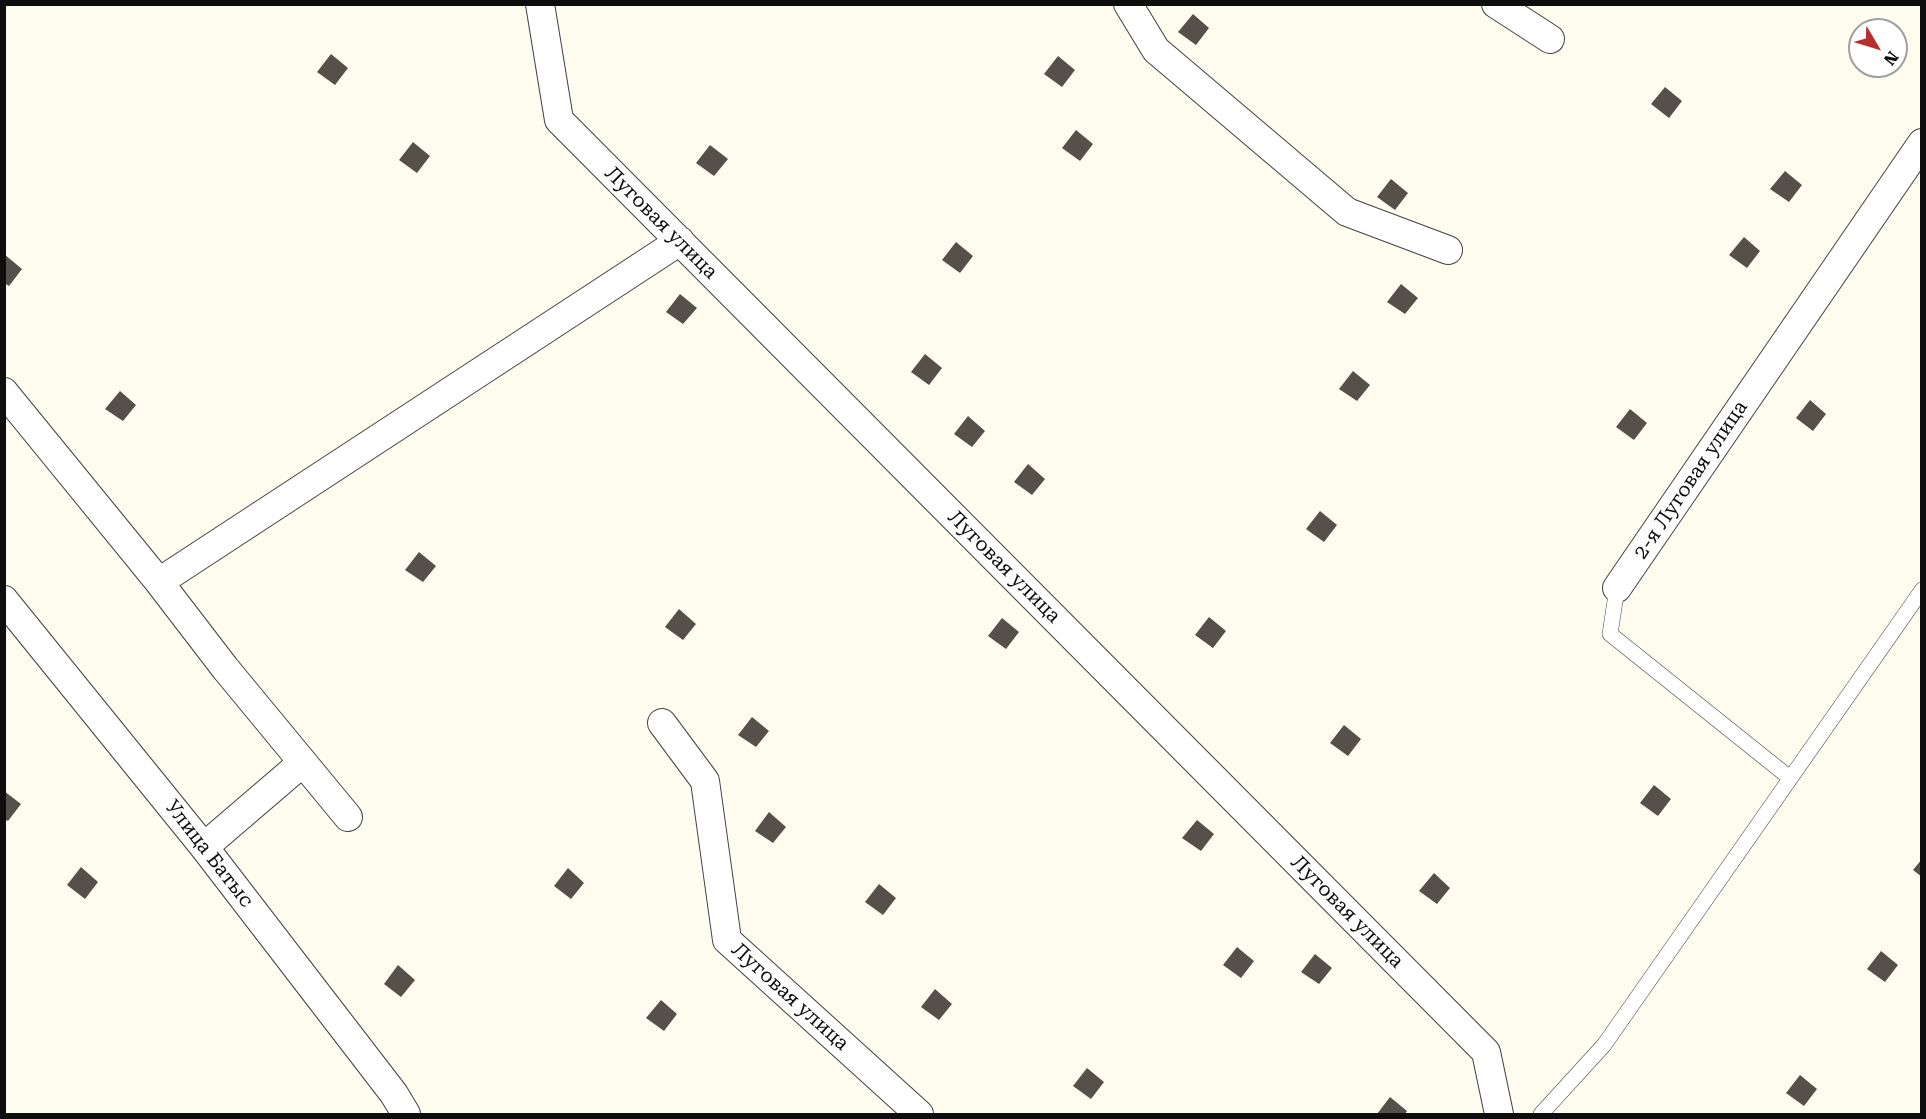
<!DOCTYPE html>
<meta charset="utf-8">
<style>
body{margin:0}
#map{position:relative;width:1926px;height:1119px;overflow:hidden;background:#fefcef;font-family:"Roboto Serif",serif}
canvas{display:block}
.frame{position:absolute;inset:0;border:6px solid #0e0e0e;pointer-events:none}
.north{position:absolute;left:1848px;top:18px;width:60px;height:60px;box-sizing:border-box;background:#fff;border:2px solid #9f9f9f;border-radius:50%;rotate:128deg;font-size:16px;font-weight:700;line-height:24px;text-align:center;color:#0e0e0e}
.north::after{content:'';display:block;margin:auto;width:21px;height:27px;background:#b72f2c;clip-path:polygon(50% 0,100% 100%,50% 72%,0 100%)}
</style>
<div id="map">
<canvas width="1926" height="1119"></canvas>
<div class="frame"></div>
<div class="north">N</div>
</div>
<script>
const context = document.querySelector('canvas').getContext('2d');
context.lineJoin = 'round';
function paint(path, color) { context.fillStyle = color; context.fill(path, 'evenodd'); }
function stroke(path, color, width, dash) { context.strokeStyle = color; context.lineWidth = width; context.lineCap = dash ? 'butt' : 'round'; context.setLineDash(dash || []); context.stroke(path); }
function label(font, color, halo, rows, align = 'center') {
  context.font = font + ' "Roboto Serif",serif'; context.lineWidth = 6; context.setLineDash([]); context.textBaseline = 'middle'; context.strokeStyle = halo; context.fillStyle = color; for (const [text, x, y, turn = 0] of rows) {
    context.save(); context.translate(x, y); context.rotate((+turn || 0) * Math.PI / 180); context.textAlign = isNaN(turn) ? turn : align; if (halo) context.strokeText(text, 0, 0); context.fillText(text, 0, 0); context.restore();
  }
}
const building = new Path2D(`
 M1193 14 1209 28 1196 45 1178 32Z
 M331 54 348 68 335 85 317 72Z
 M1058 56 1075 70 1062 87 1044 74Z
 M1665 87 1682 101 1669 118 1651 104Z
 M1076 130 1093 144 1080 161 1062 148Z
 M413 142 430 156 417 173 399 160Z
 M710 145 728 159 714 176 696 163Z
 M1785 171 1802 185 1789 202 1770 189Z
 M1391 179 1408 193 1395 210 1377 197Z
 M1744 237 1760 251 1747 268 1729 255Z
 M956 242 973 256 960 273 942 260Z
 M4 254 22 269 9 286 4 283Z
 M1401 284 1418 298 1405 314 1387 302Z
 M680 294 697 308 683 324 666 312Z
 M925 354 942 368 929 385 911 372Z
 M1353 371 1370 385 1357 401 1339 389Z
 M120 391 136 405 123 421 105 409Z
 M1810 400 1826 414 1813 431 1796 418Z
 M1630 409 1647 423 1634 440 1616 427Z
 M968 416 985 431 972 447 954 434Z
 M1028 464 1045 479 1032 495 1014 482Z
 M1320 511 1337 525 1324 542 1306 529Z
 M419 552 436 566 423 582 405 570Z
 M679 609 696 624 683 640 665 627Z
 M1209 617 1226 631 1213 648 1195 635Z
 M1002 618 1019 632 1006 649 988 636Z
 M752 717 769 731 756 747 738 735Z
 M1344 725 1361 739 1348 756 1330 743Z
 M1654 785 1671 799 1658 816 1640 803Z
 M4 791 21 804 8 821 4 819Z
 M769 812 786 827 773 843 755 831Z
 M1197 820 1214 834 1201 851 1182 838Z
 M1922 859V877L1913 870Z
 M81 867 98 882 85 899 67 885Z
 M568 868 584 883 571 899 554 886Z
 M1434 873 1450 888 1437 904 1419 891Z
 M879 884 896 898 883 915 865 902Z
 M1237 947 1254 961 1241 978 1223 965Z
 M1881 951 1898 965 1885 982 1867 969Z
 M1315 954 1332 968 1319 984 1301 972Z
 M398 965 415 980 401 997 384 984Z
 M935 989 952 1004 939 1020 921 1007Z
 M661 1000 677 1014 664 1031 646 1018Z
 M1087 1068 1104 1082 1091 1099 1073 1086Z
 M1800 1075 1817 1089 1804 1106 1786 1093Z
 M1390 1097 1407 1111 1405 1114H1377Z`);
const service = new Path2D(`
 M1617 588 1610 634 1790 778
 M1541 1114 1604 1045 1922 590`);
const minor = new Path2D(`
 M540 4 559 120 1486 1052 1499 1114
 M1128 4 1156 50 1347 212 1448 250
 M1496 4 1550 39
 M4 392 159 582 225 668 348 817
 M159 582 680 241
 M1617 588 1922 143
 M4 600 204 847 394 1094 406 1114
 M662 723 705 781 727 940 919 1114
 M204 847 302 763`);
const streetNames = [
 ["Луговая улица",661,223,45],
 ["2-я Луговая улица",1691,480,-56],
 ["Луговая улица",1004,567,45],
 ["Улица Батыс",209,854,52],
 ["Луговая улица",1347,912,45],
 ["Луговая улица",790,997,42]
];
paint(building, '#56504b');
stroke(service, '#414141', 16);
stroke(minor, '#414141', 30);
stroke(service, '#fff', 15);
stroke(minor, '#fff', 28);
label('20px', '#0e0e0e', '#fff', streetNames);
</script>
